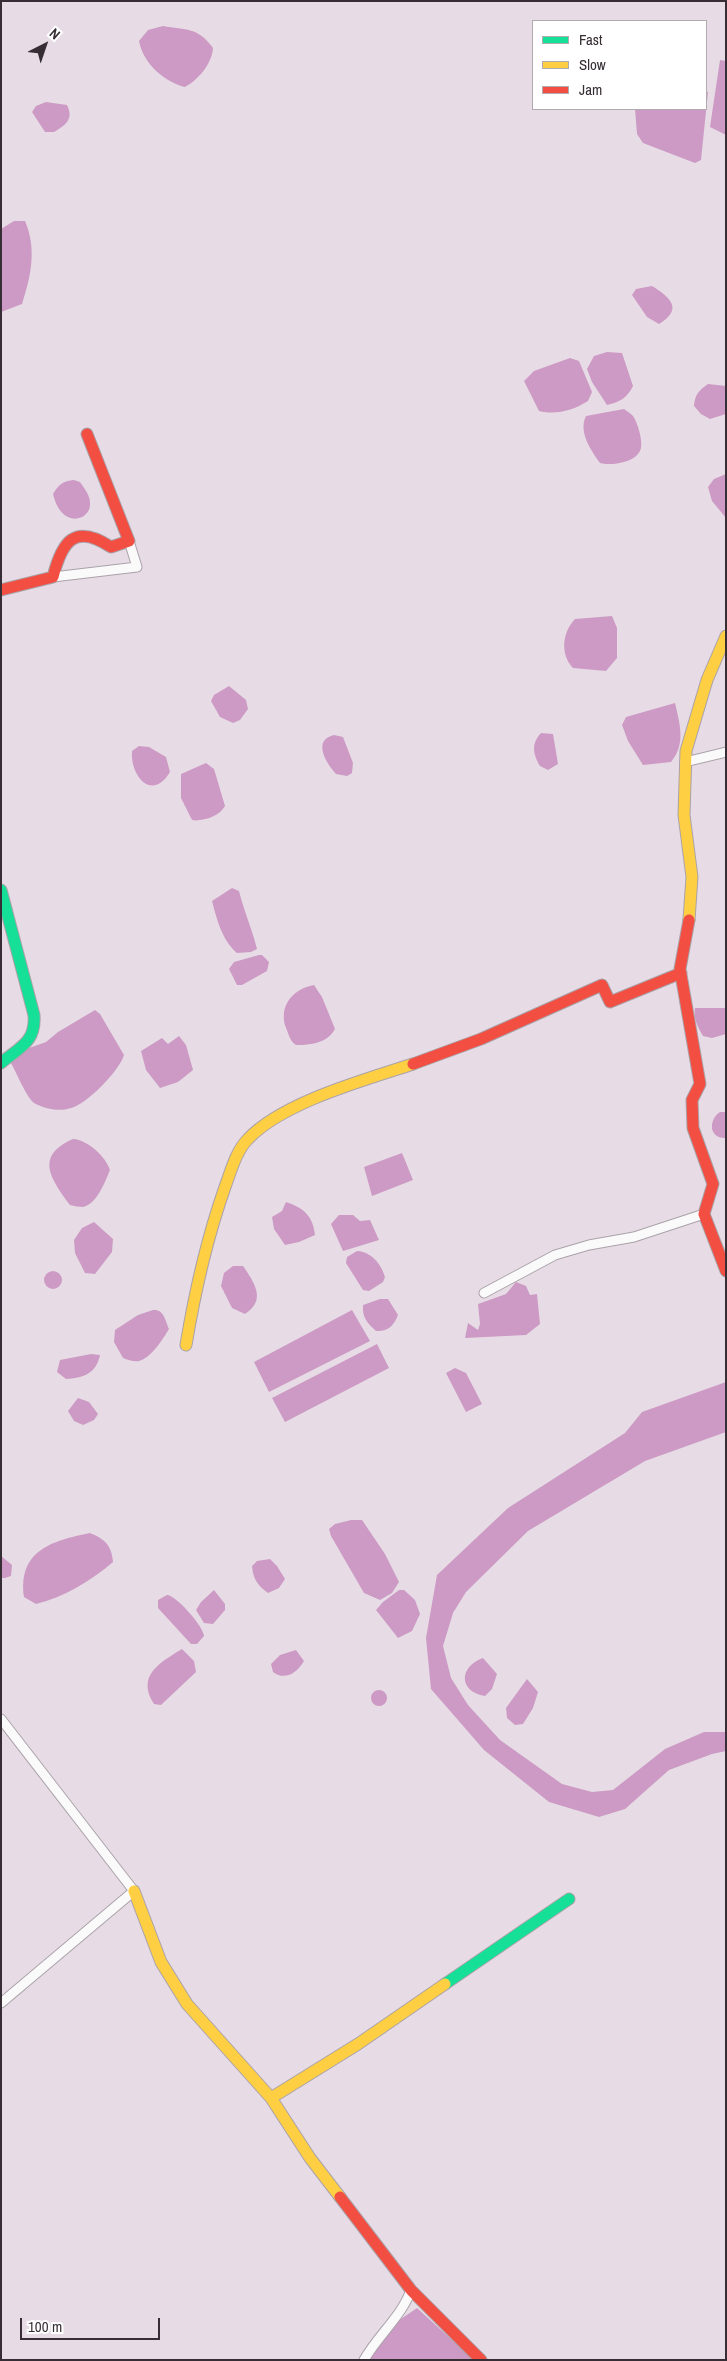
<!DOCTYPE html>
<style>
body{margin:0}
#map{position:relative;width:727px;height:2361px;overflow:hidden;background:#e7dce5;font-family:"Archivo Narrow",sans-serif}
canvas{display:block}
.frame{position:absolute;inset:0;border:2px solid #362e34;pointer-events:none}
.legend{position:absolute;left:532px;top:20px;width:175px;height:90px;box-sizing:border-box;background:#fff;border:1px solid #afabae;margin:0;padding:6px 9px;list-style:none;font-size:15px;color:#362e34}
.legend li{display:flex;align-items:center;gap:10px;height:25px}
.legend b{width:25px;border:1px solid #afabae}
.north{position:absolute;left:20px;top:20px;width:50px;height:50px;-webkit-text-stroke:4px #fff;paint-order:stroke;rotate:41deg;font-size:14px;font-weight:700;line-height:20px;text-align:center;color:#362e34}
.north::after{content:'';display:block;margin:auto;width:18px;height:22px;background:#362e34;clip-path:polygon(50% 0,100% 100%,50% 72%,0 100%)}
.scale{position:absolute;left:20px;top:2318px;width:140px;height:22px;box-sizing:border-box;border:2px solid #362e34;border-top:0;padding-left:6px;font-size:15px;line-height:18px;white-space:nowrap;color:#362e34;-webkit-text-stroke:4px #fff;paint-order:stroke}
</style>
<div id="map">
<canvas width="727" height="2361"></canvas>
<div class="frame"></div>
<ul class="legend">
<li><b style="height:6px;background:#16e098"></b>Fast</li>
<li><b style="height:6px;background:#ffcf43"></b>Slow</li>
<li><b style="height:6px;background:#f24e42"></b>Jam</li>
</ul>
<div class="north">N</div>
<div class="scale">100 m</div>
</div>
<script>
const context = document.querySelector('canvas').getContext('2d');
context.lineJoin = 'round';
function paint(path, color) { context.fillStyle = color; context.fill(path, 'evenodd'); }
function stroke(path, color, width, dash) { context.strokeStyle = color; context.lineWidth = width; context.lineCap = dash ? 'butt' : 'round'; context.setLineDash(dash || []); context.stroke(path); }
const water = new Path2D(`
 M163 26C186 30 198 27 213 48 212 64 198 80 185 87 164 82 143 63 139 41L148 30Z
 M720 60 726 61V135L710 127Z
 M706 92H708L701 160 695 163 643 143 637 134 635 109H706Z
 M46 102 67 105C74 119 66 125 54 132H45L32 112 36 106Z
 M14 221H25C37 249 31 276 22 304L1 312V229Z
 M652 286C670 297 684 309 659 324L647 317 632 295 636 289Z
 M607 352 622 353 633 386C627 398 620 402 607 405L592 382 587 369 594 356Z
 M570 358 579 361 592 392 588 401C572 411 556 415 539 411L524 381 534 371Z
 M708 384 726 386V414L710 419 701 414 694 406C695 395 698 391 708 384Z
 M624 409C627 411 631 414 633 416 638 423 644 444 640 451 634 463 611 466 600 463 591 450 578 432 586 416Z
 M726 474V518L712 501 708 487 714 479Z
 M74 480 80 482C84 488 90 495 90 503 91 515 78 522 68 517 59 513 55 502 53 494 59 484 63 481 74 480Z
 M612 616 617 628V658L606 671 573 668C560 654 562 633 575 619Z
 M229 686 246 700 248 709 240 720 233 723 220 717 211 701 214 695Z
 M675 703C680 725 686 744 671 762L643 765 628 741 622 725 626 717Z
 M541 733 553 734 558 764 548 770 540 766C533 754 531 744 541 733Z
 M334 735 343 737 353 763 352 773 347 776 336 774C326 763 312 740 334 735Z
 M139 746 149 747 166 757 170 772C152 802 130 776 132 751Z
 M206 763 214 769 225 806C220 816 202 822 192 820L181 798V774Z
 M232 888 239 891C244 911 252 929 257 949L251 952 237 953C222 940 217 920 212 901Z
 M259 955H262L269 962 267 971 242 985H237L229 969 234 962Z
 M314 985 322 997 335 1029C327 1043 312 1045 296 1045 290 1041 289 1035 286 1028 278 1006 293 989 314 985Z
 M695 1008H726V1034L712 1038 703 1036C698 1027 693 1019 695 1008Z
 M95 1010 100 1014 124 1055C120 1070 87 1104 71 1108 59 1112 45 1109 34 1103 27 1098 16 1072 11 1063L29 1048 46 1042 58 1032Z
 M179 1036 186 1045 193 1070 178 1082 160 1088 146 1070 141 1051 162 1038 168 1044Z
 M720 1112H726V1138C709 1139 708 1120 720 1112Z
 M73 1139C88 1140 106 1157 110 1170 105 1182 97 1204 83 1207 79 1207 74 1206 70 1205 51 1179 34 1156 73 1139Z
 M402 1153 413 1180 372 1196 364 1167Z
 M286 1202C304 1208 313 1216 315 1235L299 1242 285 1245 274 1229 272 1217 282 1211Z
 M339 1215H353L360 1221 370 1220 379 1240 343 1251 331 1224Z
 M94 1222 113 1239 112 1252 95 1274 85 1273 75 1253 74 1240 82 1228Z
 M357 1251C371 1252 381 1263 385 1277L383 1282 369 1291 363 1290 346 1263 347 1257Z
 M233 1266H243C254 1282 267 1300 245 1314L232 1308 221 1286 224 1273Z
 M44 1280a9 9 0 1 1 18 0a9 9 0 1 1-18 0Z
 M516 1282 526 1286 530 1295 537 1294 540 1324 526 1335 465 1338 468 1323 478 1330 480 1324 478 1304 506 1294Z
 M380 1299H388L398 1315C394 1326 387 1332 376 1331 367 1323 362 1317 363 1305Z
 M153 1310C164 1309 165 1320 169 1329 163 1339 151 1358 139 1361 134 1362 128 1360 123 1358L114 1342 115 1330 138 1315Z
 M352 1310 370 1341 269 1392 254 1362Z
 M377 1344 389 1368 285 1422 272 1398Z
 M91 1354 100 1355C96 1374 83 1378 66 1379L57 1372 60 1360Z
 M455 1368 466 1373 482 1404 466 1412 446 1373Z
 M726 1382V1432L645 1461 528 1531 466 1592 453 1613 443 1646 451 1678 468 1705 500 1740 562 1784 592 1792 613 1790 665 1749 704 1732H726V1751L712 1754 669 1770 625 1809 599 1817 549 1802 484 1750 431 1689 426 1638 437 1575 508 1508 625 1433 642 1412Z
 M78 1398 89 1402 98 1414 94 1420 83 1425 74 1421 68 1411Z
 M351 1520H362L385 1554 399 1582 392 1593 380 1600 364 1593 331 1536 329 1529 335 1524Z
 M90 1533C105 1539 112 1546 113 1562 91 1581 64 1597 36 1604L24 1597C18 1550 52 1541 90 1533Z
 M1 1556 12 1565 11 1576 5 1578H1Z
 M270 1559 277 1566 285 1579 279 1588 268 1593C258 1586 253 1579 252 1566L257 1561Z
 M214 1590 225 1604V1610L213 1624 204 1623 196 1610 201 1602Z
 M399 1590H404L415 1600 420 1614 412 1631 398 1638 376 1610 383 1602Z
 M167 1595C176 1595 204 1627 204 1636L197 1644H191L158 1608V1600Z
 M182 1649 194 1661 196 1672 161 1705 154 1704C136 1676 159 1663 182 1649Z
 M296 1650 304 1661C297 1673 285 1681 273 1672L271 1664 280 1655Z
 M483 1658 497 1674 492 1689 485 1696C459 1692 458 1667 483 1658Z
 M527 1679 538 1692 533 1708 523 1724 515 1725 507 1718 506 1708Z
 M371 1698a8 8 0 1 1 16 0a8 8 0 1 1-16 0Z
 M417 2308 474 2360H368L395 2323Z`);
const street = new Path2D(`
 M53 577 137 567 129 541
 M685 762 726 752
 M484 1293 555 1255 589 1245 634 1237 704 1214
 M1 1719 134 1891 1 2003
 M364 2360C378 2335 402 2316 411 2290`);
const fast = new Path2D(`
 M1 890 34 1015C36 1042 20 1047 1 1063
 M445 1984 569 1899`);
const slow = new Path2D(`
 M689 920 692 877 684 815 686 751 707 680 726 636
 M186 1345C195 1291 207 1238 225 1187 231 1171 236 1151 248 1139 283 1102 365 1080 413 1064
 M134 1891 161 1962 187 2004 271 2098 310 2158 340 2197
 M271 2098 358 2044 445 1984`);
const jam = new Path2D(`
 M1 590 53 577C62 541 75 523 111 547L129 541 87 434
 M689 920 680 969 700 1084 692 1100 693 1128 713 1184 704 1214 726 1271
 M413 1064 481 1039 602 985 610 1002 681 973
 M340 2197 411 2290 481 2360`);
paint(water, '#cc9ac4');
stroke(street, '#aaa2a9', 11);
stroke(fast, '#aaa2a9', 13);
stroke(slow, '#aaa2a9', 13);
stroke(jam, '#aaa2a9', 13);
stroke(street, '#fbfafb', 9);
stroke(fast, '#16e098', 11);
stroke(slow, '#ffcf43', 11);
stroke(jam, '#f24e42', 11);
</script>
